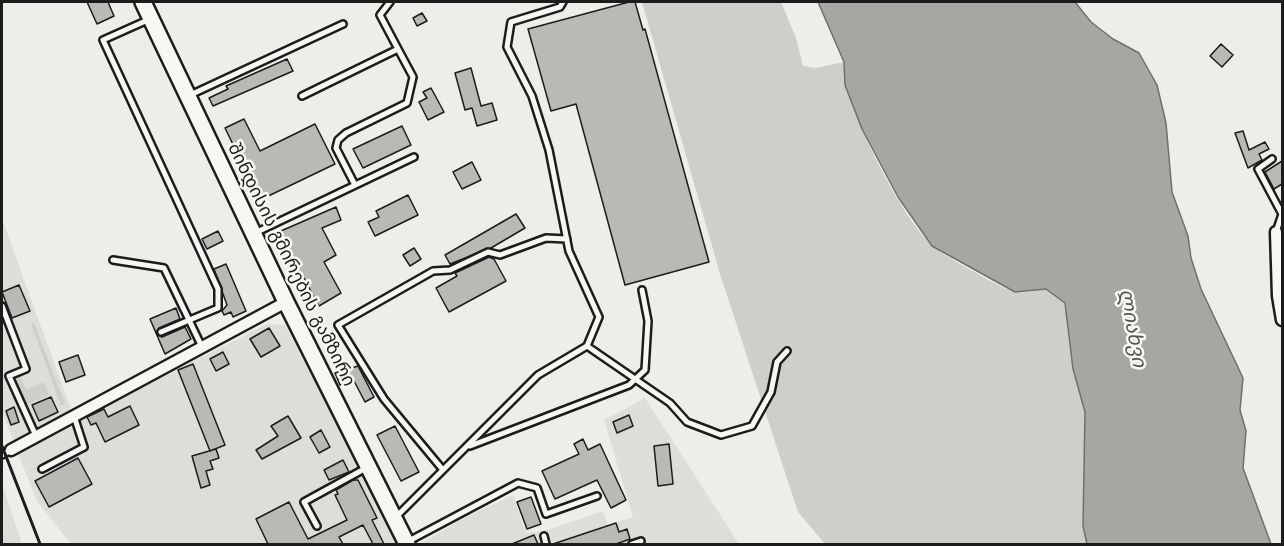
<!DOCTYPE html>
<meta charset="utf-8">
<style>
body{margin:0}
#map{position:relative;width:1284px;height:546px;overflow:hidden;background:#edede9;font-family:"Playpen Sans",sans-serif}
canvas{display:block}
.frame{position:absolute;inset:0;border:3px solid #1c1c1c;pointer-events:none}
</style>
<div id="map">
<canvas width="1284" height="546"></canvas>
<div class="frame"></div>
</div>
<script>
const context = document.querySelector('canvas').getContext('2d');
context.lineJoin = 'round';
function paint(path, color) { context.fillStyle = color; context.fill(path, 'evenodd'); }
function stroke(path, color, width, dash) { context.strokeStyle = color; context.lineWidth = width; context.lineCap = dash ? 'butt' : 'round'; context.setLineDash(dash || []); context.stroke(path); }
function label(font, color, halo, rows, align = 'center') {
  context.font = font + ' "Playpen Sans","Noto Sans Georgian",sans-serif'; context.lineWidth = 5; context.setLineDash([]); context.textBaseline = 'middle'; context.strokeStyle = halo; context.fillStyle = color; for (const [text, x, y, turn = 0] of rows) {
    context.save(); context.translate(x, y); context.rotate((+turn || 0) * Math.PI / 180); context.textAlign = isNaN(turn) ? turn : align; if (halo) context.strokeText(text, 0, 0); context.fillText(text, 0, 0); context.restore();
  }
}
const built = new Path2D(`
 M2 219 72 412 14 443 2 411Z
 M267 324 285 325 400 544H71L37 501 17 451Z
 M645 398 739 544H420L460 520 513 495 526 533 548 530 603 511 608 525 633 517 604 420Z
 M2 484 22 544H2Z`);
const green = new Path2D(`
 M642 2H781L796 38 803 66 816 68 844 62C843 105 900 214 931 245 937 252 1005 290 1014 292 1023 294 1037 290 1046 289L1065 303 1073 369 1085 412 1083 526 1087 544H825L798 512 720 274Z
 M34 323 65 404 61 406 31 324Z
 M19 374 26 390 44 382 49 395 26 405 13 376Z`);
const water = new Path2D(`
 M818 2H1075L1091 22 1113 39 1139 53 1157 85 1166 123 1172 192 1188 236 1191 258 1201 289 1243 378 1240 410 1246 431 1243 468 1271 544H1087L1083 526 1085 412 1073 369 1065 303 1046 289 1015 292 932 246 898 197 862 129 845 85 844 62Z`);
const building = new Path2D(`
 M87 2H108L114 16 97 24Z
 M629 2H635L643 30 645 29 709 262 625 285 576 104 551 111 528 29Z
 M422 13 427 21 417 26 413 18Z
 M1221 44 1233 55 1222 67 1210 56Z
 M287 59 293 71 213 106 209 98 228 89 226 86Z
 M471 68 481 106 492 103 497 120 477 126 472 108 465 110 455 73Z
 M431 88 444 112 428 120 419 102 427 98 423 92Z
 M244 119 260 151 315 124 335 164 260 200 225 128Z
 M402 126 411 145 363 168 353 149Z
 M1243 131 1249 150 1265 142 1269 149 1259 154 1262 160 1248 168 1235 133Z
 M1282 161V184L1274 189 1265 172Z
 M472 162 481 180 462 189 453 172Z
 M408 195 418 215 375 236 368 222 379 217 376 211Z
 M336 207 341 220 322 228 336 255 324 262 341 293 319 306 301 273 294 277 274 234Z
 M516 214 525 228 491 248 450 264 445 255Z
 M218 231 223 241 207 249 202 239Z
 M414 248 421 259 410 266 403 255Z
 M489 257 494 259 506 281 449 312 436 288 457 276 455 273Z
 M226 264 246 311 233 317 231 312 224 315 222 311 227 305 214 269Z
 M19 285 30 311 12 318 2 292Z
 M176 308 180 319 159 328 157 334 162 337 185 327 191 339 165 354 150 319Z
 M269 328 280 346 261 357 250 339Z
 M223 352 229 364 216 371 210 359Z
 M78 355 85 375 66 382 59 362Z
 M193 364 225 445 210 451 178 370Z
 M358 366 374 397 365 402 353 379 340 385 335 373Z
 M51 397 58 412 39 421 32 405Z
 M130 406 139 425 105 442 96 423 91 425 87 417 104 409 108 417Z
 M14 407 19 422 11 425 6 411Z
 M629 415 633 426 617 433 613 422Z
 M288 416 301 438 262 459 256 450 278 436 271 426Z
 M395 426 419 472 401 481 377 435Z
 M321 430 330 447 319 453 310 437Z
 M583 439 588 450 600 444 626 500 611 508 597 480 555 499 542 471 579 454 574 444Z
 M669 444 673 484 658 486 654 446Z
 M216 449 219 458 210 461 213 469 206 471 210 485 201 488 192 456Z
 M78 458 92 484 49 507 35 481Z
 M343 460 349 472 329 480 324 470Z
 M353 480H358L377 518 372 520 384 544H373L363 525 339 537 343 544H268L256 519 289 502 308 539 347 520 335 495 338 494 336 490Z
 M531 497 541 524 527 529 517 502Z
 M616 523 619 532 627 529 630 539 616 544H553Z
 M534 535 538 544H512Z`);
const service = new Path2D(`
 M390 2 380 15 398 49
 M150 19 103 40 218 289V308L161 332
 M188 96 343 24
 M302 96 398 49 413 77 407 103 346 133 338 140 336 148 355 185
 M1272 159 1258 169 1282 214 1276 232
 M255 233 414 157
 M113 260 164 268 202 347
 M2 306 26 369 9 376 36 436
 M587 346 670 403 687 422 721 435 752 426 771 392 777 362 787 351
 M470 446 629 385 645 370 648 321 642 290
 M2 455 11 450
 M42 469 84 447 74 416
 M443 470 384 399 338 325 433 271 450 270 488 252 500 255 546 238 567 239
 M395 518 538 375 587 346 599 317 569 251 549 150 532 96 507 47 511 22 560 7 563 2
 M317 526 304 502 366 468
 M544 536 546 544
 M407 542 518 483 537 488 546 514 597 496
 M632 544 641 541`);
const minor = new Path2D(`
 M1276 232 1278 296 1282 320
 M11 450 286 302`);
const secondary = new Path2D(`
 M143 2 286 302 407 544`);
const rail = new Path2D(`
 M2 446 40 544`);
const streetNames = [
 ["შინდისის გმირების გამზირი",291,265,64]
];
const waterNames = [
 ["ლიახვი",1132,328,80]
];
paint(built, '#ddddda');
paint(green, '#cececb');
paint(water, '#a6a6a3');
stroke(water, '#6f6f6d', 1.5);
paint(building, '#b9b9b6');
stroke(building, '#1c1c1c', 1.5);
stroke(service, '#1c1c1c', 10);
stroke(minor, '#1c1c1c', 15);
stroke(secondary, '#1c1c1c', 20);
stroke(service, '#f6f6f2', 5);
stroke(minor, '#f6f6f2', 10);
stroke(secondary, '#f6f6f2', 15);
stroke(rail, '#1c1c1c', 3);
label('18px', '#1c1c1c', '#f6f6f2', streetNames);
label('italic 20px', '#535352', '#f6f6f2', waterNames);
</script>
